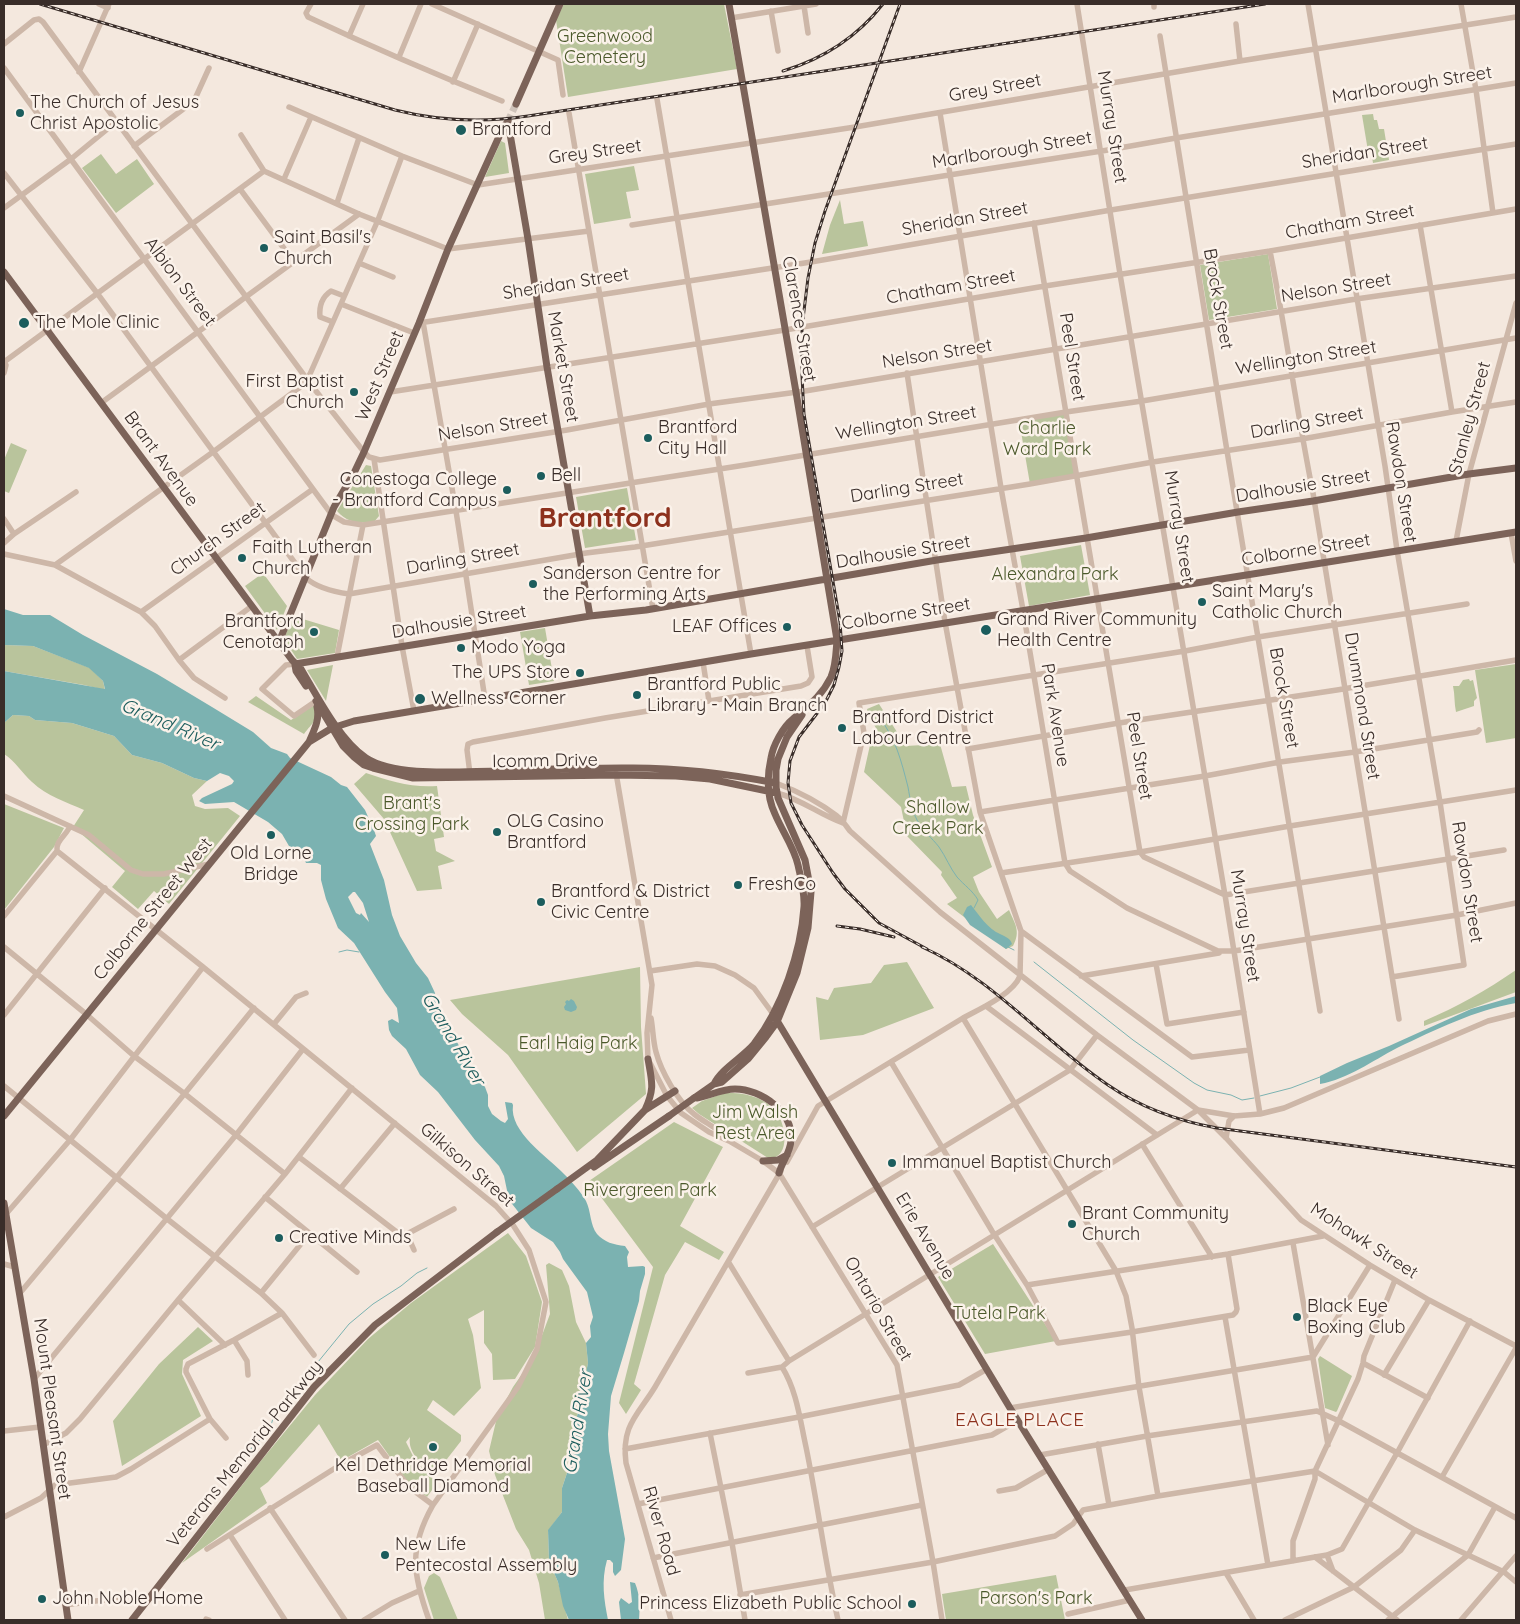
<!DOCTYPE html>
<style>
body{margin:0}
#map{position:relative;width:1520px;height:1624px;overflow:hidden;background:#f4e8de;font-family:Quicksand,sans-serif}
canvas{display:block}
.frame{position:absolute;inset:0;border:5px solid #392d29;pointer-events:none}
</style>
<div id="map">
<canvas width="1520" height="1624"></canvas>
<div class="frame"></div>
</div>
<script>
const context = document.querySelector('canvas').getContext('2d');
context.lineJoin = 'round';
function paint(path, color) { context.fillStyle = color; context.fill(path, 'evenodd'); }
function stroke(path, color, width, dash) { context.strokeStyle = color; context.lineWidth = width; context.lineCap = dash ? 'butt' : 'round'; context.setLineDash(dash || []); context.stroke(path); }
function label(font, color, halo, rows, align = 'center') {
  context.font = font + ' Quicksand,sans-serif'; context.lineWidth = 5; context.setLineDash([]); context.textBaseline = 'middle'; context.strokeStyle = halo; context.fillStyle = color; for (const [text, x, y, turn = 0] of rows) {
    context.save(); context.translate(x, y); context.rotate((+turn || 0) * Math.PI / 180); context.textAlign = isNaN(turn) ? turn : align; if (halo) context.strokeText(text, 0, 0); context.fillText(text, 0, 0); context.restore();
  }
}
const green = new Path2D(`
 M564 4H724L737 69 568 97 556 20Z
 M1373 114 1374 120H1377L1379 129H1384L1389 160 1373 163 1371 151H1368L1362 115Z
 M501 141 505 143 509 173 485 177Z
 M101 154 116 174 137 159 154 184 116 213 82 168Z
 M634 166 639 190 626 192 631 218 594 224 585 174Z
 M840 200 844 224 863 221 868 246 822 254 830 225Z
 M1268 254 1277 309 1209 320 1200 265Z
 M1066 412 1076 475 1030 484 1019 420Z
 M11 443 27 450 9 493 4 491V460Z
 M366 465 371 466 379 516 374 522C357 523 348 523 337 511Z
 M627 488 636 540 585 548 576 497Z
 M1081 545 1090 595 1029 606 1020 556Z
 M263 573 287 606 277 630 245 586Z
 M293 616 339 630 335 653 297 659 284 639Z
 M545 628 554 681 529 685 520 632Z
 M4 645 33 646 90 668 103 681 105 690 84 685 4 671Z
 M1516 664V738L1486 743 1475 670Z
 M333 665 326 701 307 670Z
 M1469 679 1470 681 1473 680 1477 698 1474 701V706L1456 712C1454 703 1455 695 1453 686H1459L1463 680Z
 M256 696 291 720 314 705C321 718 312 723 304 734L248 702Z
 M879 704 906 746 940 744 952 787 966 786 973 815 992 867 973 877 979 892 997 919 1009 910C1015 924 1021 931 1013 946L1006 949 947 904 957 898 941 875 942 872 907 836 901 807 864 772 870 745 883 744 873 722 870 721 867 709Z
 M13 715 29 716 35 720 72 723 114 736 132 755 162 763 194 778 207 781 192 795 195 806 205 809 228 808 240 816 169 904 154 891 138 909 112 887 125 871 73 827 84 810C66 802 47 796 32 782 22 773 15 761 4 754V723Z
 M366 773C389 781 412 788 437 786L444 837 434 839 436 851 455 861 438 866 442 889 417 891 384 819 354 784Z
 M4 804 64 828 54 847 4 910Z
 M907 962 934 1008 863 1035 820 1040 816 997 828 1000 834 988 871 983 884 965Z
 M640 967 641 1027 646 1094 577 1152 508 1055 462 1014 450 1000Z
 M1516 970V992L1424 1026V1021C1457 1007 1487 990 1516 970Z
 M720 1093C739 1092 760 1095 774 1109 786 1121 792 1160 768 1158L699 1114 692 1108 702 1101 719 1095Z
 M674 1122 723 1147 680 1226 724 1252 719 1260 685 1242 665 1275 634 1384 641 1390 626 1414 619 1403 653 1267 589 1181Z
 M508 1233 526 1256 542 1302 535 1347 515 1379 493 1380 492 1354 484 1343V1310L468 1319 473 1335 481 1388 454 1416 433 1400 427 1410 461 1435V1441L433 1477C424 1466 407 1453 410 1437L406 1442 415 1460 437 1483 427 1497 407 1481 378 1440 341 1461 319 1424 268 1482 260 1488 267 1503 182 1563 260 1462 315 1395 368 1339 411 1303Z
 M993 1244 1056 1341 985 1354 938 1277Z
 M549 1263 562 1270 569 1286 576 1322 586 1343 588 1363 578 1413 570 1439 569 1467 562 1488V1512L548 1531 549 1561 558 1582 568 1620H545L539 1583 529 1550 516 1529 495 1475 489 1451 497 1417 513 1387 529 1364 541 1338 550 1314 546 1265Z
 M198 1327 213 1341 183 1360 182 1374 201 1416 122 1466 113 1421 159 1364Z
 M1320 1356 1352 1376 1337 1411 1336 1412 1325 1408 1318 1359Z
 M434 1573 440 1577 458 1620H434L424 1588 429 1576Z
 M1056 1575 1065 1620H946L942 1594Z`);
const water = new Path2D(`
 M4 609 23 615H50L83 635 157 674 212 707 253 732 271 748 287 754 290 758 331 777 341 785 347 787 365 810 374 830 376 836 370 844 384 880 392 915 400 936 416 963 428 978 435 993 436 1003 442 1020 449 1027 474 1074 485 1087 488 1095V1106L492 1114 501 1121 505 1123 508 1119 505 1102 512 1103 513 1105C509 1132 547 1156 564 1174 571 1181 581 1192 586 1201 591 1211 590 1225 597 1234 604 1242 614 1245 625 1246L629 1252 627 1257 628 1267 643 1266 645 1267V1274L640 1291 639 1301 624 1353 611 1396 608 1434 609 1451 625 1539 621 1570 615 1576 613 1572V1563L610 1560H607C601 1581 604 1600 608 1620H569L563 1606 558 1582 549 1561 548 1530 562 1512V1488L569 1467 570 1439 578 1413 588 1363 586 1343 591 1337 590 1326 593 1317 587 1292 563 1259 560 1252 553 1242 531 1228 509 1200 504 1176 499 1166 475 1140 438 1092 420 1075 406 1049 392 1036 389 1030 388 1021 392 1019 399 1023 397 1008 385 992 354 943 338 928 326 899 321 880V865L317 863H306L302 854 289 846 282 834 268 822 234 802 205 804 199 801 202 798 232 784 234 781 229 776 220 773 207 781 194 778 162 763 132 755 114 736 72 723 35 720 29 716 13 715 4 723V671L105 689 103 681 89 668 33 646 4 645ZM353 892H355L363 903 369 922 361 913 360 915 356 913 348 897Z
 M971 905C979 915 988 929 1000 934 1006 937 1010 938 1012 944L1006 949 970 925 963 915 967 907Z
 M1516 996V1003C1475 1010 1435 1030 1397 1048 1372 1061 1348 1079 1320 1084V1076L1347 1063 1389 1046 1471 1009Z
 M571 999 574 1001 577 1007 576 1010 571 1012 565 1010 564 1007 566 1004 565 1002 567 1000 569 1001Z
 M630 1582 635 1583C640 1595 640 1607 639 1620H621L619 1602 621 1598 629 1604 632 1602Z`);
const stream = new Path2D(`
 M879 717C896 739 901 760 908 787 910 799 912 810 917 820 923 831 932 838 939 847 946 857 950 868 957 877 964 885 973 891 978 900L974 908
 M1008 947 1014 950
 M339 952 347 950 359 952
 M1034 962 1133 1040 1194 1083 1207 1090 1231 1095 1242 1100 1254 1098
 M1260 1096 1291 1088 1320 1077
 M223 1484 234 1468 256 1443 267 1434 270 1429 275 1411 283 1399 300 1384 349 1324 373 1304 401 1286 417 1273 427 1268`);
const majorTunnel = new Path2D(`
 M508 121 516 104`);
const minor = new Path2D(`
 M99 4 108 8
 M311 4 306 13 308 17C372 47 437 75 502 101
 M432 4 558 60 563 95
 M1077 4 1120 274 1225 895 1260 1114
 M1154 4V7
 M1308 4 1385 466 1397 550 1440 802 1464 965 1392 977
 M1461 4 1476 90 1493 213
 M804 6 808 33
 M771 11 778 51
 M731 18 816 4
 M1236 24 1240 61
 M349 36 363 4
 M1160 36 1227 451 1320 1011
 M4 44 34 20 39 19 43 22 312 386 364 452 369 457 380 460 567 430 709 404 805 391 1356 299 1516 276
 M399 57 421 4
 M4 68 332 515 344 522 363 525 745 465 1066 412 1142 401 1516 338
 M79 72 109 4
 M453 82 478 24
 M657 99 751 654
 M289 107 402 156 478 185 855 127 1240 61 1516 17
 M569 113 653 609
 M940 113 1001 488 1023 610 1065 863 1070 871 1127 908 1218 951H1234L1457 915 1516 903
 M241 135 264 171
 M134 146 194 101 209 68
 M264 171 359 214 448 249 589 231
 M4 173 97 293 306 578C316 587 335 592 349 594L586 553 635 547 1030 484 1153 462 1302 439 1452 412 1516 402
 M284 179 311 117
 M240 189 294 262
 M337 203 359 138
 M4 208 71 159 116 122
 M1034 223 1140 852 1144 857 1225 895 1504 850
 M632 225 1108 150 1176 138 1516 83
 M1420 225 1452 412
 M1270 251C1286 332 1297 413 1313 493L1399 1019
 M359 263 393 277
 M341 304 414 333
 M333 322 320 317C319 307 322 297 331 291L344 296
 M423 322 456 511 485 699
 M419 323 811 262 1111 210 1516 144
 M4 373 6 365 4 362 264 171
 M907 373 945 622 980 812 1021 931 1192 1057 1249 1050
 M390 392 785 330 1045 286 1270 251 1516 209
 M101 403 359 214
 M374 459 402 646 414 711
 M4 519 14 534
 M1511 533 1516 561
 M1456 541 1469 474 1516 303
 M4 543 14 534 76 492
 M4 554 55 565 141 612 155 626 179 660 194 678 225 698
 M55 565 213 452 303 385 310 374 378 220 402 156
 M141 612 313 489
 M337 657 363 525
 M179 660 252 606
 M703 662 709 701
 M295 664 286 665 262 689 294 716 316 701
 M968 749 1119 723 1337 690 1516 660
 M616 773 652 985 647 1033 648 1059 667 1096 681 1113 709 1132 729 1141 763 1161 779 1173 897 1365 933 1562 942 1620
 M470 774 467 750 468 744 473 742 605 718 801 686 808 683 812 677 807 646
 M776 783C797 791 819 802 837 816 842 819 846 826 850 831L940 912 1097 1035 1198 1110 1234 1116 1260 1114 1284 1108 1488 1021 1516 1014
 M777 793C801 799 820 815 843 823
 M4 796 89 835 131 870 143 874H164L209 864
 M980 812 1205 776 1280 762 1355 752 1477 732 1479 730
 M843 823 864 733 859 703 1185 651 1258 637 1467 604
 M57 851C55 841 67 835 70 826
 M1001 873 1140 852 1290 826 1516 790
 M4 916 57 851 203 967 496 1206 513 1225 529 1250 546 1302 537 1349 518 1387 433 1505C408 1549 413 1575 429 1620
 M4 947 86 1014 134 1056 185 1094 285 1174
 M1156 964 1167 1024 1244 1012
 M650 971 697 964 715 966 735 975 754 988 773 1014
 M1081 976 1219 953
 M986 1006 1157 1135
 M4 1015 105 888
 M651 1018C653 1029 653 1041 656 1052 661 1071 678 1102 694 1114 705 1123 718 1128 728 1139
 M963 1018 1116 1271 1126 1296 1132 1328 1139 1387 1158 1496
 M274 1024 296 997 306 993
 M891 1062 992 1231 1027 1285 1058 1343 1132 1332 1233 1315 1236 1312 1237 1309 1228 1254
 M4 1086 166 1218 261 1293 282 1313 314 1355
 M1198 1110 1226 1138 1301 1220 1370 1265 1429 1300 1516 1346
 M1226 1138 1229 1121 1234 1116
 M1142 1144 1212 1257
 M299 1157 398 1233 407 1234 414 1250
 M787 1162 818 1106 963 1018C980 1009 1013 994 1020 976L1021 931
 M340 1189 395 1123
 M265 1197 357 1272
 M6 1214 70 1140 203 967
 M812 1227 1070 1070 1097 1035
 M407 1234 454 1209
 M1293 1243 1328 1445
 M729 1263 789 1361
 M4 1264 15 1267
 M1027 1285 1228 1254 1323 1236
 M20 1293 117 1177 254 1008
 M261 1293 309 1234
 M178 1300 225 1345
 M1225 1317 1268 1565
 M234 1340 247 1361 248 1375
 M1363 1363 1428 1398
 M782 1367C797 1391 800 1420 806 1447 818 1505 825 1563 838 1620
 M748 1373 782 1367 789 1361 1198 1110
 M1384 1375 1429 1300
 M34 1379 236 1135 303 1049
 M1010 1408 1313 1357 1370 1265
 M4 1431 40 1427
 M710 1433 732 1543 745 1620
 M226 1438 210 1419 186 1372V1369L188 1364 234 1340 282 1313
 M1098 1444 1109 1505
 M43 1445 66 1433 80 1419 178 1300 285 1174 352 1088
 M625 1449 799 1417 959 1385 987 1369
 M1040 1455 1147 1436 1317 1411 1339 1421 1516 1518
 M1315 1471 1415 1530 1504 1572 1516 1582
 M1442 1477 1516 1348
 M999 1491 1016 1488 1049 1469
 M638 1504 992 1435 1018 1420
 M270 1508 345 1620
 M4 1517 41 1498 55 1485 116 1477 131 1469 210 1419
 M230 1535 285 1620
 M207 1549 340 1465 377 1445 409 1487 433 1505
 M1327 1555 1333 1571
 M1315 1557 1397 1620
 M653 1558 922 1505
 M1293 1561V1541L1315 1479V1471L1358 1379 1363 1363 1364 1356 1395 1280
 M1226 1573 1254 1620
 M1125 1590 1315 1557 1327 1555 1342 1549 1397 1453 1470 1321
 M740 1595 933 1562 1055 1536 1073 1524 1083 1510 1158 1496 1315 1471
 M65 1605 119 1598
 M1068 1614 1130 1600
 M206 1619 209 1620
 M364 1620 392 1603 419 1591
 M671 1620 626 1463C621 1425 638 1415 655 1387L781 1171
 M1285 1620 1354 1587 1401 1550 1415 1530
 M1388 1620 1468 1555 1495 1507
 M1461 1620 1516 1556`);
const major = new Path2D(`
 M516 104 560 4
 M508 122 528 239 547 367 590 616
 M4 272 292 660 301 669C317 696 340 741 366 758 396 778 464 771 500 771 541 769 581 768 622 768 674 767 725 773 776 783
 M279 642 334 507 354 473 364 452 419 323 448 249 502 130 508 121
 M295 664 590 616 646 610 937 560 1086 538 1238 512 1313 501 1469 474 1516 468
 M295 665 296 671 306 686
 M316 701 343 746 354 757 364 765 373 768 413 778 616 775 676 776 710 779 777 793
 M309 742C314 730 320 720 317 707
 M773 1014 1010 1408 1142 1620
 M714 1084C721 1069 742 1058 754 1044 782 1008 801 952 804 907 805 893 801 879 798 865 794 847 782 831 775 814 767 797 767 776 771 758 773 745 783 727 793 719 809 705 821 697 831 677 836 666 836 652 837 640L796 392 729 4
 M694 1098 714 1084 722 1082 748 1059 766 1037 777 1022 797 973 808 928 811 892 805 860 778 798 776 787V770L778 759 787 737 802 715
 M697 1098C710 1096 721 1089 735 1089 761 1089 794 1112 791 1141 790 1153 782 1162 779 1173
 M645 1110C655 1088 652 1082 648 1059
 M4 1116 309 742 332 728 354 721 751 654 1516 532
 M763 1161 778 1160 787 1155
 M594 1167 669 1116
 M557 1189 597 1160 645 1110 675 1091
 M4 1203 34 1379 68 1620
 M132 1620 314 1387 375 1325 497 1232`);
const rail = new Path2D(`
 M40 4 395 110C439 121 482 123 528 116L1265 4
 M900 4 825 211 815 243 808 278 802 327V376L804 414 840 622 842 651 839 667 834 685 825 703 799 737 790 761 788 783 791 803 802 825 833 873 845 889 879 923 927 949
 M783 71C823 59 858 36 883 4
 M837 926 860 929 894 937
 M922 947C994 979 1044 1042 1108 1085 1140 1107 1178 1121 1217 1128L1516 1167`);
const majorBridge = new Path2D(`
 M669 1116 694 1098
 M497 1232 557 1189`);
const markers = [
 [20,113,5,"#1c5d5d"],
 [461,130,6,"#1c5d5d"],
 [264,248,5,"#1c5d5d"],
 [24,323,6,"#1c5d5d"],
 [354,392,5,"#1c5d5d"],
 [648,438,5,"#1c5d5d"],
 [541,476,5,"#1c5d5d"],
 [507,490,5,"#1c5d5d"],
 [242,558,5,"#1c5d5d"],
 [533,584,5,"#1c5d5d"],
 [1202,602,5,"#1c5d5d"],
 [787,627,5,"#1c5d5d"],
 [986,630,6,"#1c5d5d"],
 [314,632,5,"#1c5d5d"],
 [461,648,5,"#1c5d5d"],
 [580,673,5,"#1c5d5d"],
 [637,695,5,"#1c5d5d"],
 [420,699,6,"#1c5d5d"],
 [842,728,5,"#1c5d5d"],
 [497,832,5,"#1c5d5d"],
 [271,835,5,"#1c5d5d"],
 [738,885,5,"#1c5d5d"],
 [541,902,5,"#1c5d5d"],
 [892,1163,5,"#1c5d5d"],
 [1072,1224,5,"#1c5d5d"],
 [279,1238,5,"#1c5d5d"],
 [1297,1317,5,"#1c5d5d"],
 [433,1447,5,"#1c5d5d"],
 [385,1555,5,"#1c5d5d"],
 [42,1599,5,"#1c5d5d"],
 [912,1604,5,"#1c5d5d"]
];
const parkNames = [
 ["Greenwood",605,37],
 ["Cemetery",605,58],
 ["Charlie",1047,429],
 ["Ward Park",1047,450],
 ["Alexandra Park",1055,575],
 ["Brant's",412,804],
 ["Crossing Park",412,825],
 ["Shallow",938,808],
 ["Creek Park",938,829],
 ["Earl Haig Park",578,1044],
 ["Jim Walsh",755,1113],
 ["Rest Area",755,1134],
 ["Rivergreen Park",650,1191],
 ["Tutela Park",999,1314],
 ["Parson's Park",1036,1599]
];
const streetNames = [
 ["Marlborough Street",1412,85,-9],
 ["Grey Street",995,88,-10],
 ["Murray Street",1112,127,81],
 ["Marlborough Street",1012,150,-9],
 ["Grey Street",595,152,-8],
 ["Sheridan Street",1365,153,-9],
 ["Sheridan Street",965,219,-10],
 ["Chatham Street",1350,222,-10],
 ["Albion Street",180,282,53],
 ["Sheridan Street",566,284,-9],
 ["Chatham Street",951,287,-10],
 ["Nelson Street",1336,288,-9],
 ["Brock Street",1218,299,80],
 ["Clarence Street",799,319,80],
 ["Nelson Street",937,354,-9],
 ["Peel Street",1072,357,81],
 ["Wellington Street",1306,358,-9],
 ["Market Street",563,367,80],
 ["West Street",380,376,-67],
 ["Stanley Street",1470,418,-75],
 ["Wellington Street",906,423,-9],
 ["Darling Street",1307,423,-10],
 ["Nelson Street",493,427,-9],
 ["Brant Avenue",161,459,54],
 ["Rawdon Street",1401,482,81],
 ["Dalhousie Street",1303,486,-9],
 ["Darling Street",907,488,-9],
 ["Murray Street",1179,527,81],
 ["Church Street",218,539,-36],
 ["Colborne Street",1306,550,-9],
 ["Dalhousie Street",903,552,-9],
 ["Darling Street",463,559,-10],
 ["Colborne Street",906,614,-9],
 ["Dalhousie Street",459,622,-9],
 ["Brock Street",1284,698,80],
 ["Drummond Street",1362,706,81],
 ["Park Avenue",1055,715,81],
 ["Peel Street",1139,756,81],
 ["Icomm Drive",545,761,-1],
 ["Rawdon Street",1467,882,81],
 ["Colborne Street West",153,909,-51],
 ["Murray Street",1245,926,81],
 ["Gilkison Street",467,1165,41],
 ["Erie Avenue",925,1236,59],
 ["Mohawk Street",1364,1241,33],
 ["Ontario Street",878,1309,60],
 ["Mount Pleasant Street",52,1409,82],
 ["Veterans Memorial Parkway",245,1454,-51],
 ["River Road",661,1531,74]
];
const poiNames = [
 ["The Church of Jesus",30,103],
 ["Christ Apostolic",30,124],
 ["Brantford",472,130],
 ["Saint Basil's",274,238],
 ["Church",274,259],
 ["The Mole Clinic",35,323],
 ["First Baptist",344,382,"right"],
 ["Church",344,403,"right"],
 ["Brantford",658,428],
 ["City Hall",658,449],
 ["Bell",551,476],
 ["Conestoga College",497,480,"right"],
 ["- Brantford Campus",497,501,"right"],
 ["Faith Lutheran",252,548],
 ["Church",252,569],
 ["Sanderson Centre for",543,574],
 ["the Performing Arts",543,595],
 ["Saint Mary's",1212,592],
 ["Catholic Church",1212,613],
 ["Grand River Community",997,620],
 ["Health Centre",997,641],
 ["Brantford",304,622,"right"],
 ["Cenotaph",304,643,"right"],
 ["LEAF Offices",777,627,"right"],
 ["Modo Yoga",471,648],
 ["The UPS Store",570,673,"right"],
 ["Brantford Public",647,685],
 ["Library - Main Branch",647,706],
 ["Wellness Corner",431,699],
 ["Brantford District",852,718],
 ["Labour Centre",852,739],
 ["OLG Casino",507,822],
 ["Brantford",507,843],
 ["Old Lorne",271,854,"center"],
 ["Bridge",271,875,"center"],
 ["FreshCo",748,885],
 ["Brantford & District",551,892],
 ["Civic Centre",551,913],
 ["Immanuel Baptist Church",902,1163],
 ["Brant Community",1082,1214],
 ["Church",1082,1235],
 ["Creative Minds",289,1238],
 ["Black Eye",1307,1307],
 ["Boxing Club",1307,1328],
 ["Kel Dethridge Memorial",433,1466,"center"],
 ["Baseball Diamond",433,1487,"center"],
 ["New Life",395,1545],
 ["Pentecostal Assembly",395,1566],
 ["John Noble Home",52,1599],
 ["Princess Elizabeth Public School",902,1604,"right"]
];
const waterNames = [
 ["Grand River",170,725,23],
 ["Grand River",453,1039,59],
 ["Grand River",578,1422,-81]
];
const neighbourhoodNames = [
 ["EAGLE PLACE",1020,1420]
];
const townNames = [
 ["Brantford",605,519]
];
paint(green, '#b9c49c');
paint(water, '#7bb2b1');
stroke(stream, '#7bb2b1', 1);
stroke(majorTunnel, '#cfc3ba', 7, [7, 3.5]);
stroke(minor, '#cdb7a8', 5.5);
stroke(major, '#7c6359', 7);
stroke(rail, '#392d29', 3);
stroke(rail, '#fbf2ea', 1, [4]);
stroke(majorBridge, '#7c6359', 7);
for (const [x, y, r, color] of markers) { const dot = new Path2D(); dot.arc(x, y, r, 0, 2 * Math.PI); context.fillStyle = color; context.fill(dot); stroke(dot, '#fbf2ea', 2); }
label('18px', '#4b592b', '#fbf2ea', parkNames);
label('18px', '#392d29', '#fbf2ea', streetNames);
label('18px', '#392d29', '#fbf2ea', poiNames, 'left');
label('italic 19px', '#1c5d5d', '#fbf2ea', waterNames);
context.letterSpacing = '1px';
label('19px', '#8d311d', '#fbf2ea', neighbourhoodNames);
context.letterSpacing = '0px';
label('bold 28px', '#8d311d', '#fbf2ea', townNames);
</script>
